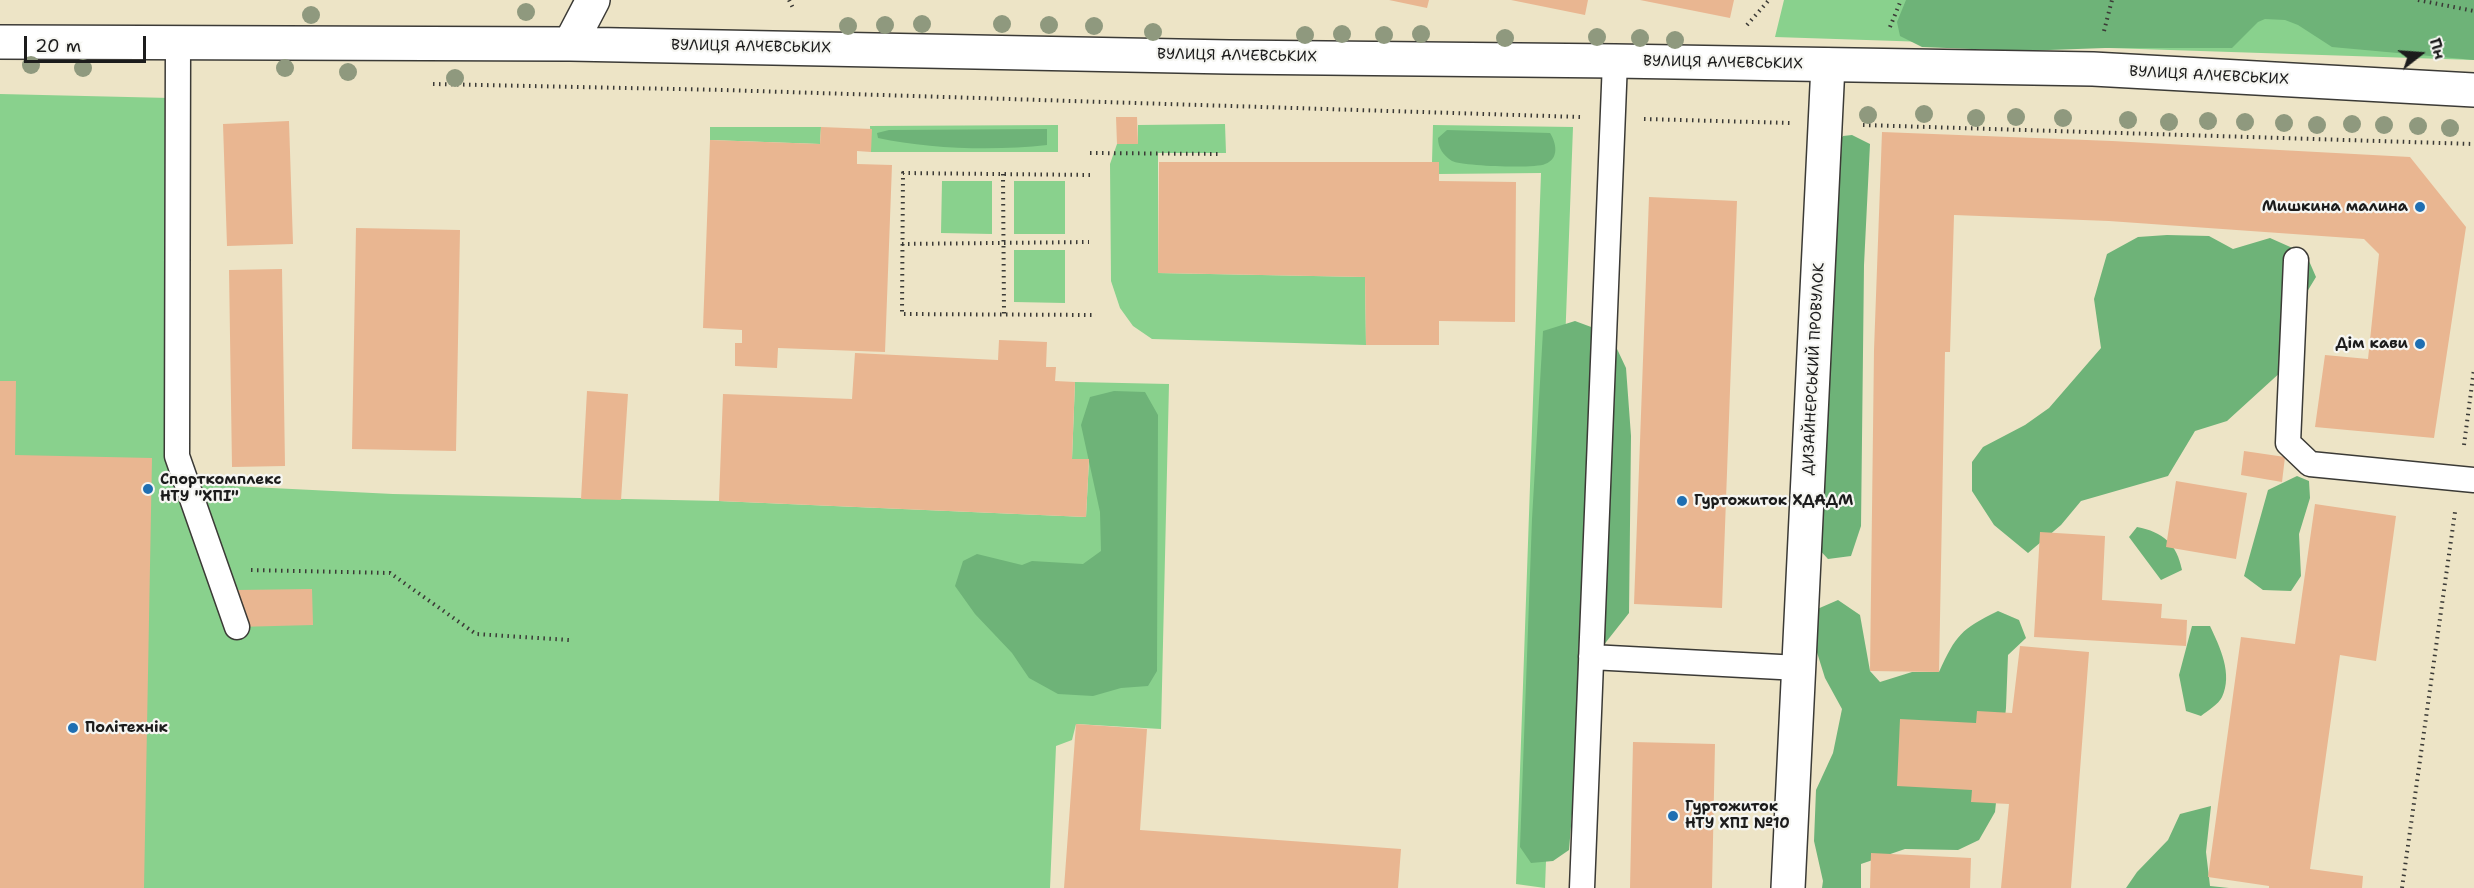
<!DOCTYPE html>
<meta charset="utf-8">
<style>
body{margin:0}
#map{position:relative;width:2474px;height:888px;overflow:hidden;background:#ede4c6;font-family:"Shantell Sans",sans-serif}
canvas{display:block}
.north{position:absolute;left:2390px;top:24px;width:60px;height:60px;-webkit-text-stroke:4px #f6f6f2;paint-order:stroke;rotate:73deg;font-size:16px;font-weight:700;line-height:24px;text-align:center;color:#1c1c1c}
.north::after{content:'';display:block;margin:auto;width:21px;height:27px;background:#1c1c1c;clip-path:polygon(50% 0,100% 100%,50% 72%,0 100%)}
.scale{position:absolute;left:24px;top:36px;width:122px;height:27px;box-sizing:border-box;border:3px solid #1c1c1c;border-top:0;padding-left:8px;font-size:18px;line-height:21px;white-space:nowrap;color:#1c1c1c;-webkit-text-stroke:4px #f6f6f2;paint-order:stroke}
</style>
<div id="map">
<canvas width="2474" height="888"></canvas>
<div class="north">Пн</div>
<div class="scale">20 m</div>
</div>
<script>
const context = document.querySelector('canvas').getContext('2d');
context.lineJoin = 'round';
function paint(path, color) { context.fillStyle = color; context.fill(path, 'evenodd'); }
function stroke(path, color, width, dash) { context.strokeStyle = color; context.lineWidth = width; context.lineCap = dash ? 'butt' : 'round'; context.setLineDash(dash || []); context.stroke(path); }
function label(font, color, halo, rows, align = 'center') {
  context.font = font + ' "Shantell Sans",sans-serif'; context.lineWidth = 4.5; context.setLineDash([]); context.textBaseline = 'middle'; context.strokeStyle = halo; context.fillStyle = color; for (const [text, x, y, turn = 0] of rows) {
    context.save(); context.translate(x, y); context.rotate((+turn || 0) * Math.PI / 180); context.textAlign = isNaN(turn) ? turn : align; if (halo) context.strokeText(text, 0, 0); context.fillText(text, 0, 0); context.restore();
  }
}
const green = new Path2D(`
 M1784 0H2474V60L1775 37Z
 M0 94 170 98 171 483 393 494 719 501 1086 517 1089 460 1072 459 1075 382 1169 384 1161 729 1076 724 1072 740 1056 746 1050 888H0Z
 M1225 124 1226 153H1158V273L1365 277 1366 345 1152 339 1133 326 1120 308 1111 281 1110 164 1117 144 1138 143V125Z
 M1058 125V152H871L870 126Z
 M1433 125 1573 127 1545 888 1516 884 1541 173 1439 174V162H1432Z
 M710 127H821L820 144 710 140Z
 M942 181H992V234L941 233Z
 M1014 181H1065V234H1014Z
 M1014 250H1065V303L1014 302Z`);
const forest = new Path2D(`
 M1906 0H2474V60L2332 47 2298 25 2285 20 2265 19 2258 22 2232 48H2105L2021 51 1922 47 1900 36 1897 22Z
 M1047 129V145C995 151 929 149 878 138L877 133 889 130Z
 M1447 130 1550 133C1556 142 1560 159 1545 164 1535 169 1462 166 1452 161 1443 155 1438 148 1438 138Z
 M1852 135 1870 144 1864 265 1861 526 1851 556 1828 559 1815 545 1834 148 1843 136Z
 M2167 235 2209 236 2233 249 2270 238 2306 254 2316 277 2299 305 2283 370 2227 421 2195 431 2168 476 2081 501 2061 525 2028 553 1994 525 1972 491V462L1983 447 2025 425 2049 408 2101 348 2094 299 2107 254 2138 237Z
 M1575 321 1610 334 1626 368 1631 436 1629 613 1584 670 1569 850 1553 861 1531 863 1520 847 1532 519 1543 331Z
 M1114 391 1145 392 1158 415 1157 671 1148 686 1121 688 1093 696 1058 694 1029 678 1012 653 975 614 955 586 963 561 977 554 1022 565 1032 561 1083 564 1101 551 1100 512 1081 425 1090 397Z
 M2297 476 2309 481 2310 498 2299 534 2301 576 2291 591 2263 590 2244 576 2268 490Z
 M2137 527C2163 532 2177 544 2182 570L2161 580 2129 537Z
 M1838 600 1860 615 1870 671 1880 682 1912 672H1939C1956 635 1961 629 1998 611L2019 620 2026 638 2008 655 2006 708 1995 812 1979 840 1958 850 1905 849 1861 864V888H1822L1823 881 1814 841 1816 790 1833 753 1842 709 1825 678 1815 646V610Z
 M2192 626H2210C2220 647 2233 674 2222 697 2219 704 2207 711 2201 716L2186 711 2179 675Z
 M2211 806 2206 852 2210 886 2229 888H2126L2137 872 2168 840 2180 814Z`);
const building = new Path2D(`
 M1389 0H1429L1427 8Z
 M1511 0H1588L1585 15Z
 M1640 0H1734L1730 18Z
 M1116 117H1137L1138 144H1117Z
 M289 121 293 244 227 246 223 124Z
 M821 127 872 129 871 152 857 151V164L892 165 885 352 778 348 777 368 735 366V343H742V330L703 328 710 140 820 144Z
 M1882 132 2112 141 2410 157 2466 227 2434 438 2315 427 2325 355 2368 359 2379 254 2364 239 2109 221 1954 215 1950 352H1945L1939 672 1870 671 1874 350Z
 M1159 162H1439V181L1516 182 1515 322 1439 321V345H1366L1365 277 1158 273Z
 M1649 197 1737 201 1722 608 1634 604Z
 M356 228 460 230 456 451 352 449Z
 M282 269 285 466 232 467 229 270Z
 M999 340 1047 342 1046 367H1056L1055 381 1075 382 1072 459H1089L1086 517 719 501 723 394 852 399 855 353 998 360Z
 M0 381H16L15 455 152 458 144 888H0Z
 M587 391 628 394 621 500 581 499Z
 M2244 451 2285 457 2282 482 2241 475Z
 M2176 481 2247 493 2236 559 2166 547Z
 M2315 504 2396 516 2376 661 2340 655 2310 869 2363 876 2362 888H2269V886L2208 877 2241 637 2295 644Z
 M2040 532 2105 536 2102 600 2162 604 2161 618 2187 620 2186 646 2034 637Z
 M312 589 313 625 237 627 236 590Z
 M2020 646 2089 652 2071 888H2001L2009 804 1971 802 1972 790 1897 786 1900 719 1976 723 1977 711 2012 713Z
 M1076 724 1147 729 1140 830 1401 849 1398 888H1064Z
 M1633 742 1715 744 1712 888H1630Z
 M1871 853 1971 858 1970 888H1870Z`);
const path = new Path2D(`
 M789 0 793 8
 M2418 0 2474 11
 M1747 25 1769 0
 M1890 27 1901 0
 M2104 31 2112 0
 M433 84 723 90 1580 117
 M1644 119 1790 123
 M1863 125 2474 144
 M1090 153 1222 154
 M1003 174 1004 314
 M1090 175 903 173 902 314 1096 315
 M902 244 1089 242
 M2464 445 2474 369
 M251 570 390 573 476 634 569 640
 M2402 888 2455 512`);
const lane = new Path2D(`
 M178 43 177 456 237 627
 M2296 260 2288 443 2310 464 2474 480
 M1591 657 1799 668
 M1582 888 1615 61`);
const street = new Path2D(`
 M1788 888 1828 65`);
const secondary = new Path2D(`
 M0 42 570 44 1229 57 1615 61 2093 69 2474 90
 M570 44 593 0`);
const trees = [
 [526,12],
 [311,15],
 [922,24],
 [1002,24],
 [885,25],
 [1049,25],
 [848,26],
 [1094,26],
 [1153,32],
 [1342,34],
 [1421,34],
 [1305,35],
 [1384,35],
 [1597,37],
 [1505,38],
 [1640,38],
 [1675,40],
 [31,65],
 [83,68],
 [285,68],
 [348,72],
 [455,78],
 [1924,114],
 [1868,115],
 [2016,117],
 [1976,118],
 [2063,118],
 [2128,120],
 [2208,121],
 [2169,122],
 [2245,122],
 [2284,123],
 [2352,124],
 [2317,125],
 [2384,125],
 [2418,126],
 [2450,128]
];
const markers = [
 [2420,207,6,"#1f6fb2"],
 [2420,344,6,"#1f6fb2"],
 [148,489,6,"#1f6fb2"],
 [1682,501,6,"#1f6fb2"],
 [73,728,6,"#1f6fb2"],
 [1673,816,6,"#1f6fb2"]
];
const streetNames = [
 ["ВУЛИЦЯ АЛЧЕВСЬКИХ",751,47,1],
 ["ВУЛИЦЯ АЛЧЕВСЬКИХ",1237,56,1],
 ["ВУЛИЦЯ АЛЧЕВСЬКИХ",1723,63,1],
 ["ВУЛИЦЯ АЛЧЕВСЬКИХ",2209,76,3],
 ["ДИЗАЙНЕРСЬКИЙ ПРОВУЛОК",1814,369,-87]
];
const poiNames = [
 ["Мишкина малина",2408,207,"right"],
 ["Дім кави",2408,344,"right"],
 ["Спорткомплекс",160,480],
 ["НТУ \"ХПІ\"",160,497],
 ["Гуртожиток ХДАДМ",1694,501],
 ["Політехнік",85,728],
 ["Гуртожиток",1685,807],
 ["НТУ ХПІ №10",1685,824]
];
paint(green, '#89d18d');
paint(forest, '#6eb378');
paint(building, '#e9b691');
stroke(lane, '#3b3a36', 27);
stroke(street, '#3b3a36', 36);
stroke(secondary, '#3b3a36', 36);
stroke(path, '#3b3a36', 4, [1.5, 4.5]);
stroke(lane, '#fff', 24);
stroke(street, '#fff', 33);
stroke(secondary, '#fff', 33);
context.fillStyle = '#8f997e';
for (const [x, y] of trees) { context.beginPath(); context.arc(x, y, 9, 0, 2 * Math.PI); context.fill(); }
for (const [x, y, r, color] of markers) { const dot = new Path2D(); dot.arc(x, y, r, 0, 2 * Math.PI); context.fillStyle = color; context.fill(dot); stroke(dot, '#f6f6f2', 2); }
label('15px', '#1c1c1c', '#f6f6f2', streetNames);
label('bold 15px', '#1c1c1c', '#f6f6f2', poiNames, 'left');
</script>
